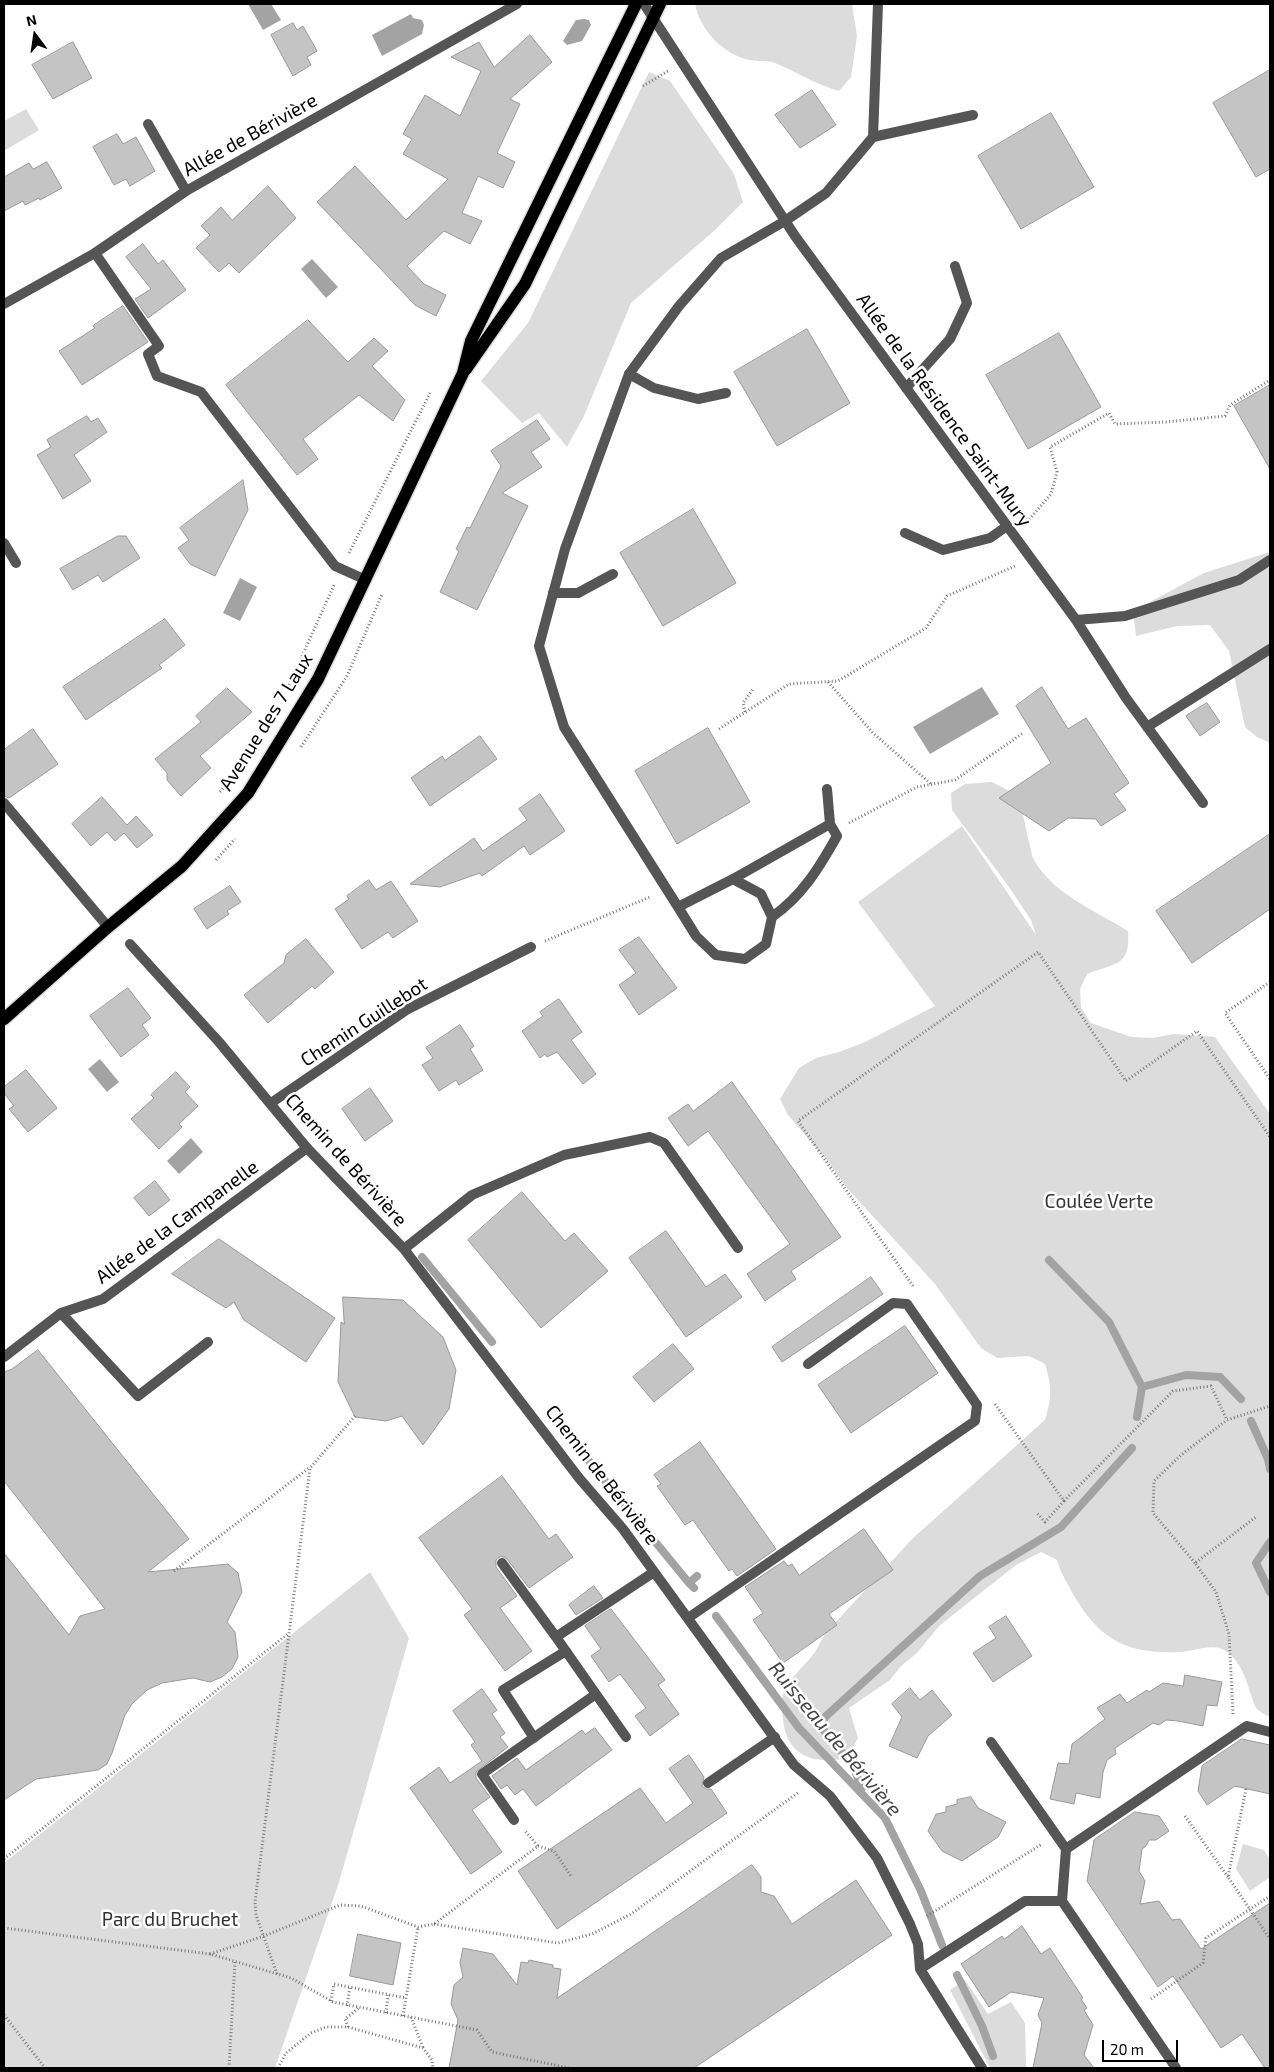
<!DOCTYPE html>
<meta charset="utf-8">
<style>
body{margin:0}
#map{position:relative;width:1274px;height:2072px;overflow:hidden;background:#fff;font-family:"Exo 2",sans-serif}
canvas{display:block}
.frame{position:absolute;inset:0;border:5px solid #000;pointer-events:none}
.north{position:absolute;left:10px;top:10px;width:50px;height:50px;-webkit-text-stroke:4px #fff;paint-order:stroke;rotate:346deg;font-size:14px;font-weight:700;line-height:20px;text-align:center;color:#000}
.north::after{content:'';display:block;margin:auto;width:18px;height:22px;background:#000;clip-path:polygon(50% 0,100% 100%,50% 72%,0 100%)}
.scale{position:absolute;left:1102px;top:2040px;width:76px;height:22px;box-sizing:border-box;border:2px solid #000;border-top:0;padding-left:6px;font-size:15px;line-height:18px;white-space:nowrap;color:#000;-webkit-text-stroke:4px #fff;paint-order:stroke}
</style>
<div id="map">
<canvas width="1274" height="2072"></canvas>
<div class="frame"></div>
<div class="north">N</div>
<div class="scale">20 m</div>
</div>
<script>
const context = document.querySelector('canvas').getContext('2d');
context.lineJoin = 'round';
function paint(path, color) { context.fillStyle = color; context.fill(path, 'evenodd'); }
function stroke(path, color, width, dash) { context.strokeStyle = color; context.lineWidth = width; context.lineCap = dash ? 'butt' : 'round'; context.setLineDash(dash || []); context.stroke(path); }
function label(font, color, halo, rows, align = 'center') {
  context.font = font + ' "Exo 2",sans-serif'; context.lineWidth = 5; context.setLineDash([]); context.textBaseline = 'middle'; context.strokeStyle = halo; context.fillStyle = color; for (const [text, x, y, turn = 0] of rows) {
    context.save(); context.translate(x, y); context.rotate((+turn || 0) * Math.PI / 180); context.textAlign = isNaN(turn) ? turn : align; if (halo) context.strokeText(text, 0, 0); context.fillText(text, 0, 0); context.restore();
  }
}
const green = new Path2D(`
 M695 4H852L857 36 851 77 839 91C817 85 797 72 775 63 767 60 757 62 749 60 723 54 700 30 695 4Z
 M649 72 670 81 734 174 743 202 716 229 631 303 584 416 567 447 539 413 522 423 481 381 528 323Z
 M26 109 39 130 4 151V121Z
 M1270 552V743L1257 737 1245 727 1229 651 1210 625 1177 626 1136 636 1133 611 1204 573Z
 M991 782C1025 795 1021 810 1029 842 1031 847 1031 855 1034 860 1053 894 1096 911 1128 931 1131 967 1114 963 1087 974L1080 989 1081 1008 1091 1023 1131 1037 1152 1038 1174 1034 1215 1037 1270 1114V1717C1266 1715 1260 1712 1257 1709 1254 1706 1253 1699 1251 1695 1246 1679 1240 1659 1224 1650 1212 1643 1192 1652 1179 1652 1126 1654 1100 1640 1073 1594 1067 1582 1061 1574 1057 1560L1041 1552 1016 1565 939 1626 917 1653 901 1666 890 1680 849 1708 858 1738 847 1758C814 1765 786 1756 783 1719 782 1712 781 1702 783 1695 789 1677 804 1667 815 1652 818 1647 821 1641 824 1635L912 1539 1045 1420C1052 1397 1052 1387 1045 1364L1029 1356 997 1358 981 1348 935 1284 847 1188 827 1160 788 1115 780 1099 799 1068 816 1058 839 1052 865 1042 935 1006 858 902 962 826 1036 935 1031 920 1009 887 952 810 951 793 965 784Z
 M370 1572 409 1638 339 1882 275 2068H4V1863Z
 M1243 1844 1264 1850 1270 1860V1877L1250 1891 1236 1869Z
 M965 1980 988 2014 1011 2002 1025 2023 1026 2068H990L950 1990Z`);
const water = new Path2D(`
 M248 4H271L281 20 263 30Z
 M411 14 413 18 422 20 424 25 422 34 382 56 372 35Z
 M584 19 589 20 591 25 582 41 567 45 563 41 576 20Z
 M312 259 338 287 326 298 301 269Z
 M240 578 257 587 240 621 223 613Z
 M982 687 999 714 930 754 913 727Z
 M100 1059 119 1082 107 1092 88 1069Z
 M191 1138 203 1152 179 1174 167 1161Z`);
const stream = new Path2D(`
 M422 1257 492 1342
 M1049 1260 1109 1322 1142 1387 1137 1417
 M1142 1387 1186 1375 1220 1377 1241 1399
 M1251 1421 1268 1459 1270 1469
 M557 1422 689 1583
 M1270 1542 1256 1563 1270 1592
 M694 1588 689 1583 697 1576
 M716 1616 799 1728 885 1818 921 1891 942 1945
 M860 1792 862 1788 852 1764 821 1727 825 1717 980 1576 1061 1527 1132 1448
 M957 1975 982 2026 993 2056`);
const building = new Path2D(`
 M293 23 297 30 303 26 317 51 307 57 311 65 293 76 271 35Z
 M530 35 552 62 510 99 520 104 497 153 515 162 503 188 478 176 462 213 482 221 470 244 444 231 407 266 424 284 446 295 436 316 415 305 317 202 355 166 406 220 448 179 403 154 412 139 403 134 425 95 460 116 481 71 451 57 479 42 494 67Z
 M73 42 92 78 53 99 32 65Z
 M1270 70V169L1256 177 1213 103Z
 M812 90 836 125 800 148 775 115Z
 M1051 113 1094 187 1021 229 978 156Z
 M117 134 123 144 136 137 155 171 130 186 126 179 114 185 93 147Z
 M47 162 62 188 40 200 39 198 25 205 23 201 4 211V177L29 163 33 169Z
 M268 186 296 218 239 273 229 263 219 272 196 248 210 235 201 226 221 207 232 220Z
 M143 244 158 264 163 260 186 290 148 318 135 299 151 289 126 257Z
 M123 306 148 342 82 385 59 351 95 328 93 326Z
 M308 320 348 362 374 338 388 351 372 366 405 400 393 421 359 395 303 439 318 459 297 475 226 385Z
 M807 329 850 403 777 446 734 372Z
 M1059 333 1101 407 1028 449 986 375Z
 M1270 385V469L1234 406Z
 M87 416 91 422 98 418 107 432 74 455 91 481 63 499 37 455 51 447 47 440Z
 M537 420 550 439 531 452 542 467 502 493 528 506 477 610 440 592 459 551 456 549 467 527 470 528 501 466 491 451Z
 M243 480 248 510 215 576 190 564 178 548 189 540 180 528Z
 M693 509 736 583 663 626 620 553Z
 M118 536H126L140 558 103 582 98 575 73 590 60 569Z
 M165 619 185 645 159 665 162 668 86 720 63 687Z
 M1042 687 1068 729 1086 718 1129 783 1114 794 1126 810 1101 826 1096 819 1068 818 1049 831 999 798 1051 763 1016 706Z
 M227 688 252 712 200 756 211 768 181 796 167 780V773L155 759 201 722 196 716Z
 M1207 703 1220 722 1200 736 1186 716Z
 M708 728 750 802 677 844 635 771Z
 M33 729 58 764 9 798 4 796V750Z
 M480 736 497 759 430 806 411 778 442 756 445 760Z
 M540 794 565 831 530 855 524 846 482 876 480 873 440 887 410 884 474 838 483 851 527 820 519 809Z
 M102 797 127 825 136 816 153 835 137 848 124 833 115 841 107 832 91 846 72 824Z
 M1270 834V909L1192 963 1156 911Z
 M369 880 376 890 391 881 418 921 393 938 388 932 362 949 335 909 349 899 347 896Z
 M230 886 241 902 227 911 229 914 207 929 194 909Z
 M639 937 677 988 639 1015 619 985 636 973 619 950Z
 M306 939 334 972 315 989 312 986 268 1023 244 995 284 963 286 955Z
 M128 988 151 1018 142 1025 149 1035 121 1057 90 1016Z
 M559 999 582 1032 571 1040 596 1074 583 1084 557 1052 547 1057 545 1054 540 1058 522 1031 543 1016 540 1012Z
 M460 1025 474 1046 470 1049 483 1070 459 1085 456 1080 439 1091 422 1065 433 1058 426 1048Z
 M26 1070 57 1108 28 1132 9 1109 14 1106 4 1093V1087Z
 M176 1072 190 1087 185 1092 198 1106 179 1124 182 1127 159 1149 131 1119 154 1098 151 1095Z
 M732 1082 841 1237 791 1271 796 1279 765 1301 747 1274 790 1244 708 1131 688 1146 668 1118 688 1104 693 1111Z
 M370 1088 393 1121 365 1141 342 1109Z
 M155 1181 170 1200 149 1216 134 1198Z
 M522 1192 565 1241 574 1233 608 1271 541 1328 468 1240Z
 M666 1231 706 1287 725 1274 742 1297 686 1337 629 1258Z
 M219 1239 335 1318 306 1362 244 1320 234 1302 226 1308 172 1274Z
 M871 1277 883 1294 782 1362 772 1347Z
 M343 1297 403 1300 443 1337 456 1370 449 1409 423 1445 402 1416 386 1421 355 1417 338 1382 341 1322 344 1324Z
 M905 1326 938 1373 851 1433 818 1385Z
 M673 1344 694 1369 654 1402 633 1377Z
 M38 1350 189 1539 148 1572 228 1564 238 1573 242 1592 227 1622 235 1632 238 1657 232 1669 222 1677 210 1682 193 1678 162 1683 147 1690 132 1704 125 1715 112 1753 107 1764 98 1770 36 1779 4 1800V1553L69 1635 80 1616 105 1609 4 1481V1372L12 1369Z
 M700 1442 776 1549 737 1576 732 1569 729 1571 693 1520 685 1525 657 1486 661 1484 654 1475Z
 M502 1476 549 1539 556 1534 573 1557 529 1588 507 1559 501 1556 496 1560V1567L517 1596 500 1608 532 1651 505 1671 464 1615 472 1609 419 1538Z
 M864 1529 893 1570 829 1614 837 1625 783 1663 753 1620 763 1613 745 1587 784 1561 788 1566 792 1564 799 1575Z
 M594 1586 603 1598 576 1615 569 1605Z
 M611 1609 665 1680 658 1685 679 1714 650 1736 635 1716 646 1708 620 1674 609 1682 591 1656 601 1649 585 1626Z
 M1006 1616 1032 1656 993 1682 973 1653 996 1638 989 1627Z
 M1185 1675 1222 1682 1217 1706 1207 1705 1203 1726 1178 1721 1166 1720 1159 1725 1153 1723 1115 1748 1116 1754 1107 1760 1103 1772 1100 1798 1076 1793 1074 1804 1050 1799 1058 1763 1069 1764 1072 1744 1105 1719 1097 1708 1120 1694 1127 1703 1147 1690 1149 1692 1163 1683 1183 1686Z
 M910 1688 920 1700 932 1690 952 1715 928 1736 917 1758 889 1746 902 1717 892 1704Z
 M482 1689 497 1710 492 1714 505 1733 500 1737 508 1747 476 1772V1778L490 1797 472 1810 502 1852 471 1874 410 1788 439 1767 450 1783 482 1761 471 1745 475 1742 453 1711Z
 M595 1728 612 1750 536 1806 523 1789 515 1795 507 1785 501 1789 492 1776 517 1758 526 1770 582 1730 585 1734Z
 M1242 1739 1270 1745V1794L1235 1786 1207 1805 1198 1791 1202 1766Z
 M689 1755 704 1777 702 1786 706 1789H711L727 1813 557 1929 518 1871 640 1788 666 1823 693 1803 669 1769Z
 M971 1797 978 1808 1006 1822 998 1837 962 1861 942 1851 928 1831 936 1814 946 1812V1807L957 1804V1800Z
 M1135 1812 1159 1816 1169 1831 1156 1840H1149L1146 1846 1142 1849 1139 1871 1145 1881 1140 1904 1159 1901 1172 1920 1180 1919 1201 1949 1270 1903V2068H1265L1242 2034 1221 2048 1173 1976 1158 1987 1087 1881 1094 1840Z
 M752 1865 761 1877V1892L774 1896 792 1924 856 1880 892 1935 694 2068H449L458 2020 451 2004 454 1985 463 1977 460 1963 463 1948 493 1954 517 1985 521 1962 528 1963 529 1960 553 1965V1968L561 1969 557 1998Z
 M1022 1926 1041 1954 1050 1948 1083 1998 1081 1999 1087 2008 1084 2010 1093 2025 1084 2055 1094 2068H1033L1042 2023 1038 2015 1044 1998 1011 1992 989 2007 961 1964 1002 1936 1004 1939Z
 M358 1934 401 1943 393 1985 350 1976Z`);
const path = new Path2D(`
 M643 86 668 71
 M1027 522 1051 494 1057 472 1050 447 1109 413 1115 424 1166 422 1225 416 1230 405 1270 380
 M349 553 430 393
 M828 682 873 733 931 784
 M289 685 335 583
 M745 712 743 703 754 688
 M719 729 789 684 838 681 926 628 947 596 1015 566
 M301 747 347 676 382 594
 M220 792 239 767
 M849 823 917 787 955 780 1023 733
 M216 860 235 839
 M545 941 650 897
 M1270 982 1225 1013 1270 1079
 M913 1286 798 1121 1038 952 1126 1081 1197 1031 1270 1137
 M995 1404 1064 1501 1045 1522 1037 1513
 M1064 1501 1173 1391 1211 1386 1227 1420 1270 1406
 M1195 1563 1153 1513 1154 1481 1181 1455 1227 1420
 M174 1571 309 1468
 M1233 1714 1229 1634 1216 1592 1195 1563 1256 1517
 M1246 1789 1228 1877 1270 1939
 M1185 1816 1228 1877
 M538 1846 554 1851 571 1876
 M4 1859 289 1633
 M927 1916 1042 1844
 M434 1924 558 1943 592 1934 631 1914 799 1792
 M4 1928 210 1954 291 1978 333 2002 477 2030 492 2052 569 2068
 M210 1954 264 1936 340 1905 361 1906 418 1927 434 1924 538 1846 525 1831
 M277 1974 256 1915 255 1902 310 1468 355 1416
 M1151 1999 1203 1963 1206 1938 1270 1896
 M331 2001 334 1984 406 1998
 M347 2006 350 1987
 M386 2013 388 1995
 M4 2015 45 2068
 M403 2016 418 1927
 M411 2017 423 2047
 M348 2027 345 2019 359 2008
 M229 2068 235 1962
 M278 2068 286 2053 311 2033 326 2027H348L423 2048 432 2060 433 2068`);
const service = new Path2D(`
 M148 124 186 191
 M95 253 159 346 148 354 157 376 201 392 335 566 366 580
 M629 374 654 388 698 399 726 393
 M906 388 950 339 967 303 955 266
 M905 533 943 550 990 538 1007 526
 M553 593H578L613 574
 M733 879 830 824 827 789
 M772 917C802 896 819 868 837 836L830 824
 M61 1313 103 1299 307 1148
 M4 1357 61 1313 138 1396 208 1342
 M708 1783 775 1737`);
const minor = new Path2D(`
 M644 4 795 236 1076 620 1126 698 1203 803
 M873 137 973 115
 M4 304 95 253 186 191 517 4
 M4 543 16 563
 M1076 620 1125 616 1239 580 1270 560
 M1147 727 1270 649
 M4 803 108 927
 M678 907 733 879 761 894 772 917 766 944 745 959 716 955 696 936 678 907 564 727 539 646 565 549 629 374 679 306 721 258 785 221 826 193 873 137 878 4
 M130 944 219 1042 307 1148 404 1249 579 1478 623 1529 794 1765 830 1796 877 1858 910 1924 918 1944 920 1969 982 2068
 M271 1103 408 1009 531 947
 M404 1249 472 1195 564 1155 650 1137 664 1143 738 1248
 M502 1563 556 1637 654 1572
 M688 1618 975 1421 977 1405 907 1304 893 1303 808 1364
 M556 1637 626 1737
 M534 1738 503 1690 566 1651
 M991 1742 1066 1849 1062 1901 1176 2068
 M514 1820 482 1774 596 1694
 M1066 1849 1247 1726 1270 1732
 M920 1969 1025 1901H1062`);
const primary = new Path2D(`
 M466 369 525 284 660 4
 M4 1019 108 927 182 866 248 793 318 679 463 373 471 341 636 4`);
const streetNames = [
 ["Allée de Bérivière",250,135,-29],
 ["Allée de la Résidence Saint-Mury",944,410,54],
 ["Avenue des 7 Laux",266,722,-58],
 ["Chemin Guillebot",364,1022,-33],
 ["Chemin de Bérivière",346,1160,48],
 ["Allée de la Campanelle",177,1222,-36],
 ["Chemin de Bérivière",602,1475,52]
];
const parkNames = [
 ["Coulée Verte",1099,1202],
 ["Parc du Bruchet",170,1920]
];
const waterNames = [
 ["Ruisseau de Bérivière",835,1739,50]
];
paint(green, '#dcdcdc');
paint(water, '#a3a3a3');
stroke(stream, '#a3a3a3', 8);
paint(building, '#c4c4c4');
stroke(building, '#999', 1);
stroke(primary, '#dbdbdb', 15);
stroke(path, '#777', 3, [1, 2.5]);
stroke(service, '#555', 10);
stroke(minor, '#555', 10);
stroke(primary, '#000', 12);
label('19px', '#000', '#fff', streetNames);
label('19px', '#333', '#fff', parkNames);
label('italic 20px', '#444', '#fff', waterNames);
</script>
